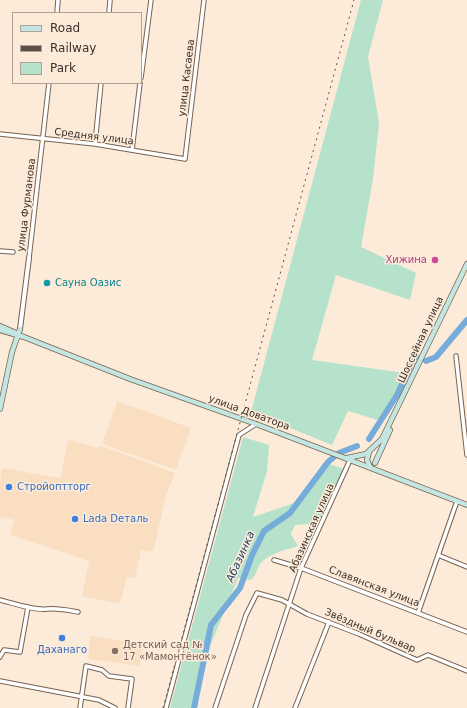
<!DOCTYPE html>
<meta charset="utf-8">
<style>
body{margin:0}
#map{position:relative;width:467px;height:708px;overflow:hidden;background:#fdebda;font-family:"DejaVu Sans",sans-serif}
canvas{display:block}
.legend{position:absolute;left:12px;top:12px;width:130px;height:72px;box-sizing:border-box;background:#fdebda;border:1px solid #afa193;margin:0;padding:5px 7px;list-style:none;font-size:12px;color:#3a3129}
.legend li{display:flex;align-items:center;gap:8px;height:20px}
.legend b{width:20px;border:1px solid #afa193}
</style>
<div id="map">
<canvas width="467" height="708"></canvas>
<ul class="legend">
<li><b style="height:5px;background:#c4e6e2"></b>Road</li>
<li><b style="height:5px;background:#5c5148"></b>Railway</li>
<li><b style="height:11px;background:#b6e1cb"></b>Park</li>
</ul>
</div>
<script>
const context = document.querySelector('canvas').getContext('2d');
context.lineJoin = 'round';
function paint(path, color) { context.fillStyle = color; context.fill(path, 'evenodd'); }
function stroke(path, color, width, dash) { context.strokeStyle = color; context.lineWidth = width; context.lineCap = dash ? 'butt' : 'round'; context.setLineDash(dash || []); context.stroke(path); }
function label(font, color, halo, rows, align = 'center') {
  context.font = font + ' "DejaVu Sans",sans-serif'; context.lineWidth = 3; context.setLineDash([]); context.textBaseline = 'middle'; context.strokeStyle = halo; context.fillStyle = color; for (const [text, x, y, turn = 0] of rows) {
    context.save(); context.translate(x, y); context.rotate((+turn || 0) * Math.PI / 180); context.textAlign = isNaN(turn) ? turn : align; if (halo) context.strokeText(text, 0, 0); context.fillText(text, 0, 0); context.restore();
  }
}
const built = new Path2D(`
 M117 401 191 428 176 470 102 444Z
 M68 440 99 448V445L175 473 166 496 153 552 141 550 135 578 127 577 120 604 82 596 89 561 10 535 14 520 0 517V481L2 468 60 478Z
 M90 636 143 644 140 666 88 659Z`);
const green = new Path2D(`
 M361 0H383L368 57 379 123 373 179 361 247 416 273 410 300 336 275 312 360 405 373 381 421 348 411 332 445 251 412Z
 M243 437 269 445 267 471 253 517 294 503 314 479 324 462 344 469C336 487 331 506 321 523L295 525 291 534 298 546C286 550 269 553 260 564 256 569 258 573 251 580L238 578 211 644 194 708H170Z`);
const river = new Path2D(`
 M426 361 436 357 467 320
 M369 439 397 395 415 356 417 357
 M339 453 357 446
 M194 708 211 625 240 588 252 555 264 531 290 513 328 462 334 457`);
const minor = new Path2D(`
 M57 13 58 0
 M109 13 110 0
 M141 78 151 0
 M0 134 95 144 185 159 204 0
 M95 144 101 83
 M132 150 140 83
 M0 251 13 252
 M29 258 49 83
 M456 356 467 455
 M438 555 467 567
 M274 560 301 568 467 632
 M0 600C12 603 35 611 47 609 57 608 67 610 78 612
 M418 613 457 501
 M0 657 4 650 20 652 28 607
 M0 681 99 700 115 708
 M80 708 86 666 102 670 109 676 132 679 128 708
 M166 708 239 435 256 424
 M215 708 246 615 257 593 282 600 307 614 359 634 417 660 428 655 467 671
 M255 708 301 568 350 460
 M295 708 329 622`);
const tertiary = new Path2D(`
 M20 329 29 258`);
const secondary = new Path2D(`
 M0 326 16 333
 M0 330 24 337 130 379 256 424 467 505
 M0 409 12 352 20 329
 M369 452 367 460 370 467
 M347 458 366 454 382 439 467 264
 M375 463 390 430`);
const rail = new Path2D(`
 M163 708 354 0`);
const markers = [
 [435,260,4,"#d1479c"],
 [47,283,4,"#0f9aa8"],
 [9,487,4,"#3f7fe0"],
 [75,519,4,"#3f7fe0"],
 [62,638,4,"#3f7fe0"],
 [115,651,4,"#8d6e63"]
];
const streetNames = [
 ["улица Касаева",187,78,-83],
 ["Средняя улица",94,137,7],
 ["улица Фурманова",27,205,-83],
 ["Шоссейная улица",421,340,-65],
 ["улица Доватора",249,413,20],
 ["Абазинская улица",312,528,-66],
 ["Славянская улица",374,587,21],
 ["Звёздный бульвар",370,631,23]
];
const hotelNames = [
 ["Хижина",427,260]
];
const cultureNames = [
 ["Сауна Оазис",55,283]
];
const shopNames = [
 ["Стройоптторг",17,487],
 ["Lada Dеталь",83,519],
 ["Даханаго",62,650,"center"]
];
const educationNames = [
 ["Детский сад №",123,645],
 ["17 «Мамонтёнок»",123,657]
];
const waterNames = [
 ["Абазинка",241,557,-66]
];
paint(built, '#fadec2');
paint(green, '#b6e1cb');
stroke(river, '#75acd9', 6);
stroke(minor, '#76624f', 5.5);
stroke(tertiary, '#76624f', 6);
stroke(secondary, '#76624f', 6);
stroke(minor, '#fff', 3.5);
stroke(tertiary, '#fff', 4);
stroke(secondary, '#c4e6e2', 4.5);
stroke(rail, '#5c5148', 1, [2, 4]);
for (const [x, y, r, color] of markers) { const dot = new Path2D(); dot.arc(x, y, r, 0, 2 * Math.PI); context.fillStyle = color; context.fill(dot); stroke(dot, '#fdebda', 1.5); }
label('10px', '#3a3129', '#fdebda', streetNames);
label('10px', '#b23c85', '#fdebda', hotelNames, 'right');
label('10px', '#0d838f', '#fdebda', cultureNames, 'left');
label('10px', '#366cbe', '#fdebda', shopNames, 'left');
label('10px', '#785e54', '#fdebda', educationNames, 'left');
label('italic 11px', '#1a4463', '#fdebda', waterNames);
</script>
